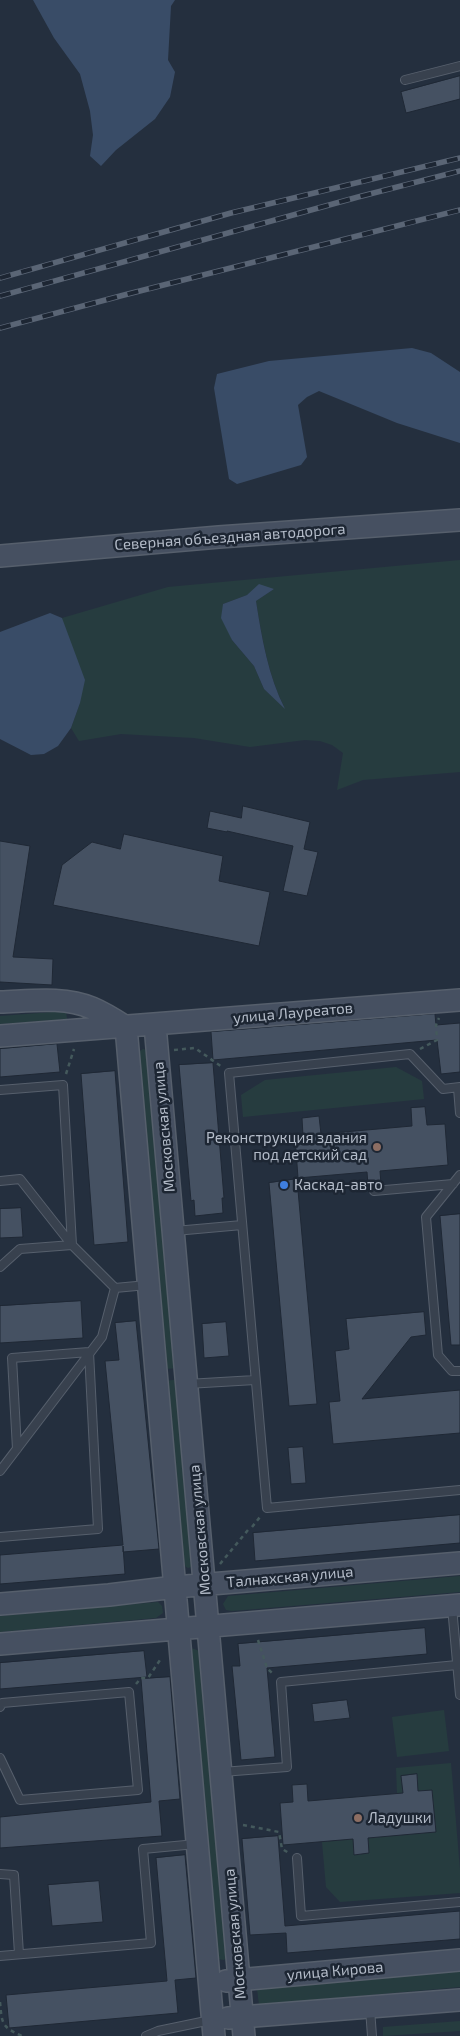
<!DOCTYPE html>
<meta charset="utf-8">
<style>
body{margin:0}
canvas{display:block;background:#242f3e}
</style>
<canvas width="460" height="2036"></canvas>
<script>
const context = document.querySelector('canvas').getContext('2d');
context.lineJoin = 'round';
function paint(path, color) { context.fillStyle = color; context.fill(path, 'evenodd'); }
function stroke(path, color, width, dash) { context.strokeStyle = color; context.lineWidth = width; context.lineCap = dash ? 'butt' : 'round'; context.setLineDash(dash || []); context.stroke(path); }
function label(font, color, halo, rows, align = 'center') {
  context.font = font + ' "Exo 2",sans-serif'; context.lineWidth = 5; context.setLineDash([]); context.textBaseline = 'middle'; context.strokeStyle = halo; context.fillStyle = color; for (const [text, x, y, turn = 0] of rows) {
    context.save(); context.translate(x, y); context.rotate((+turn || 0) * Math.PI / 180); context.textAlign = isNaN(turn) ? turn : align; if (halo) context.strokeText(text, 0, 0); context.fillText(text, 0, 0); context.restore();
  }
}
const green = new Path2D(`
 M460 560V772L363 780 337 790 343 753 332 745 320 741 305 740 250 747 194 738 121 734 79 741 71 728 80 703 62 618 168 587ZM274 589 256 601C262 638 268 674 284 707L264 689 254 666 232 640 223 604 247 595Z
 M66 1011 67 1019 0 1024V1016Z
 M143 1049 147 1050 180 1368 164 1369 138 1052Z
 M396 1067 422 1081 424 1099 243 1117 241 1095 265 1080Z
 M181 1379 194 1566 188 1568 183 1565 165 1381Z
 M460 1576V1592L232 1611 226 1610 223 1604 228 1596Z
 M158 1602 162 1606 163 1613 156 1618 0 1632V1616Z
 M191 1648 200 1651 229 1956 224 1960 218 1959Z
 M444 1710 449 1751 397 1757 392 1717Z
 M451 1763 460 1870V1893L340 1902 326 1887 322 1842 353 1839 354 1854 369 1853 368 1838 418 1791 417 1774 401 1776 403 1793H397L396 1768Z
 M460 1971V1987L259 2005 257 1989Z
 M460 2021V2031L383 2036V2027Z`);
const water = new Path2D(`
 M33 0H175L171 6 168 60 175 72 170 97 155 119 116 150 101 166 90 156 93 135 90 111 80 74 54 38Z
 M412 348 431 353 460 372V443L397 423 319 391 307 397 298 405 307 457 301 465 237 484 229 479 214 388 217 374 269 361Z
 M259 584 274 589 256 601C262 639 268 675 285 709L264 689 254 666 232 640 221 618 223 604 247 595Z
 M50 613 62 618 85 680 80 703 71 728 58 746 44 754 31 755 0 739V632Z`);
const building = new Path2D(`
 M460 76V99L406 113 401 92Z
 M243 806 310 822 304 849 318 852 307 896 283 891 293 846 227 831V832L207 828 210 811 241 818Z
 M124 834 223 856 219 881 270 892 259 946 53 905 62 865 92 842 120 849Z
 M0 841 30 846 13 957 53 959 52 985 0 982Z
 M435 1014 436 1025 460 1023V1072L441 1074 437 1040 213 1060 211 1032Z
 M57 1044 60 1072 0 1077V1049Z
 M213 1063 224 1198H222L223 1213 195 1216 194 1200 191 1201 179 1065Z
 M115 1071 128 1242 94 1245 81 1074Z
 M425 1107 427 1125 445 1124 448 1165 380 1171 381 1184 368 1185 367 1172 298 1178 295 1137 303 1136 302 1118 319 1116 321 1134 412 1126 411 1108Z
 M297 1179 317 1404 289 1406 269 1183Z
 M21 1208 23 1237 0 1238V1209Z
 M460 1214V1345H451L440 1216Z
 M81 1301 83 1338 0 1343V1306Z
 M424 1312 426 1335 411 1337 362 1399 460 1390V1433L333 1444 329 1402 340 1401 335 1351 349 1349 346 1319Z
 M136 1321 159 1549 123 1552V1546L125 1574 0 1584V1555L123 1545 105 1361 119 1360 115 1323Z
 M226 1322 229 1356 204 1358 202 1324Z
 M303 1447 306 1483 291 1484 288 1448Z
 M460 1515V1543L255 1561 253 1533Z
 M425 1628 427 1654 267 1668 275 1757 241 1760 232 1666H240L238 1644Z
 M144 1651 147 1677 0 1689V1663Z
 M170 1677 180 1799 159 1801 162 1836 0 1848V1817L151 1802 141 1679Z
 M347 1700 350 1718 314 1722 312 1704Z
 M417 1774 418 1791 432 1790 436 1832 368 1838 369 1853 354 1855 353 1839 283 1845 280 1803 293 1802 292 1785 307 1784 308 1801 403 1793 401 1776Z
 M278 1836 285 1926 460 1911V1939L287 1953 286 1933 250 1935 242 1839Z
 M185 1855 196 1978 175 1980 178 2013 9 2028 6 1995 167 1981 156 1858Z
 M99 1881 103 1922 52 1926 48 1885Z`);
const path = new Path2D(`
 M420 1049 437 1040 436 1025 439 1018
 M174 1050 195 1048 222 1067
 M66 1074 74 1049
 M252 1527 260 1517
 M220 1564 248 1530
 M258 1640 267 1668 273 1674
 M136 1684 141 1678H148L162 1657
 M243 1825 279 1832 282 1849 289 1853
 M0 2002C2 2023 1 2027 22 2036`);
const lane = new Path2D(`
 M405 80 460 66
 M460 1087 443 1089 410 1054 229 1073 267 1508 460 1490
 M458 1088 460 1113
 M0 1090 63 1085 72 1245
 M460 1175 426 1217 438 1355 452 1371H460
 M0 1181 20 1179 72 1245
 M374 1191 453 1184
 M175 1231 242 1225
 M0 1267 20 1249 72 1245 115 1288
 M187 1384 255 1380
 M0 1471 102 1337 115 1288 147 1285
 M0 1537 98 1529 89 1352 12 1358 17 1449
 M452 1607 460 1695
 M0 1707 2 1703 129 1692 138 1790 20 1800 0 1758
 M222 1772 287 1767 281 1682 457 1665
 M297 1858 301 1916 460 1902
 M0 1874 14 1875 19 1954
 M0 1956 151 1943 143 1849 196 1844
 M370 2009 372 2036
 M146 2036 158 2031 211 2020`);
const secondary = new Path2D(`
 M0 556 219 537 460 520
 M0 1002C30 1001 64 996 92 1008 104 1013 115 1020 126 1027
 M155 1025 244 2036
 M126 1027 214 2036
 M0 1036 460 1000
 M0 1604 109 1595 175 1587 460 1563
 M0 1644 460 1605
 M226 1981 460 1960
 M228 2018 460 2000`);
const rail = new Path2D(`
 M0 278 231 213 460 158
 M0 296 358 197 460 171
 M0 328 124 295 460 210`);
const markers = [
 [377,1147,5,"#8d6e63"],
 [284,1185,5,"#3f7fe0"],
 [358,1818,5,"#8d6e63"]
];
const streetNames = [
 ["Северная объездная автодорога",230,537,-4],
 ["улица Лауреатов",293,1013,-5],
 ["Московская улица",164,1127,-95],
 ["Московская улица",200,1530,-95],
 ["Талнахская улица",290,1577,-5],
 ["Московская улица",235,1934,-95],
 ["улица Кирова",335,1971,-5]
];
const poiNames = [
 ["Реконструкция здания",367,1138,"right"],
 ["под детский сад",367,1155,"right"],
 ["Каскад-авто",294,1185],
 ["Ладушки",368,1818]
];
paint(green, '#263c3f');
paint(water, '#394c67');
paint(building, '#455162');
stroke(building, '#1f2835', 1);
stroke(lane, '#565f6c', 10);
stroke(secondary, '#565f6c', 24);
stroke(path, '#44595c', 2.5, [4, 4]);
stroke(lane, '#38414e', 8);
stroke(secondary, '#465061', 21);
stroke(rail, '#5a6575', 5.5);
stroke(rail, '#1d2633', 4, [11]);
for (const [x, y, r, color] of markers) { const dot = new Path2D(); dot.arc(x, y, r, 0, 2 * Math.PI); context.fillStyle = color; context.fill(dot); stroke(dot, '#1d2633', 2); }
label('15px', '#b4bcc9', '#1d2633', streetNames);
label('15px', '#b4bcc9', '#1d2633', poiNames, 'left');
</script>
